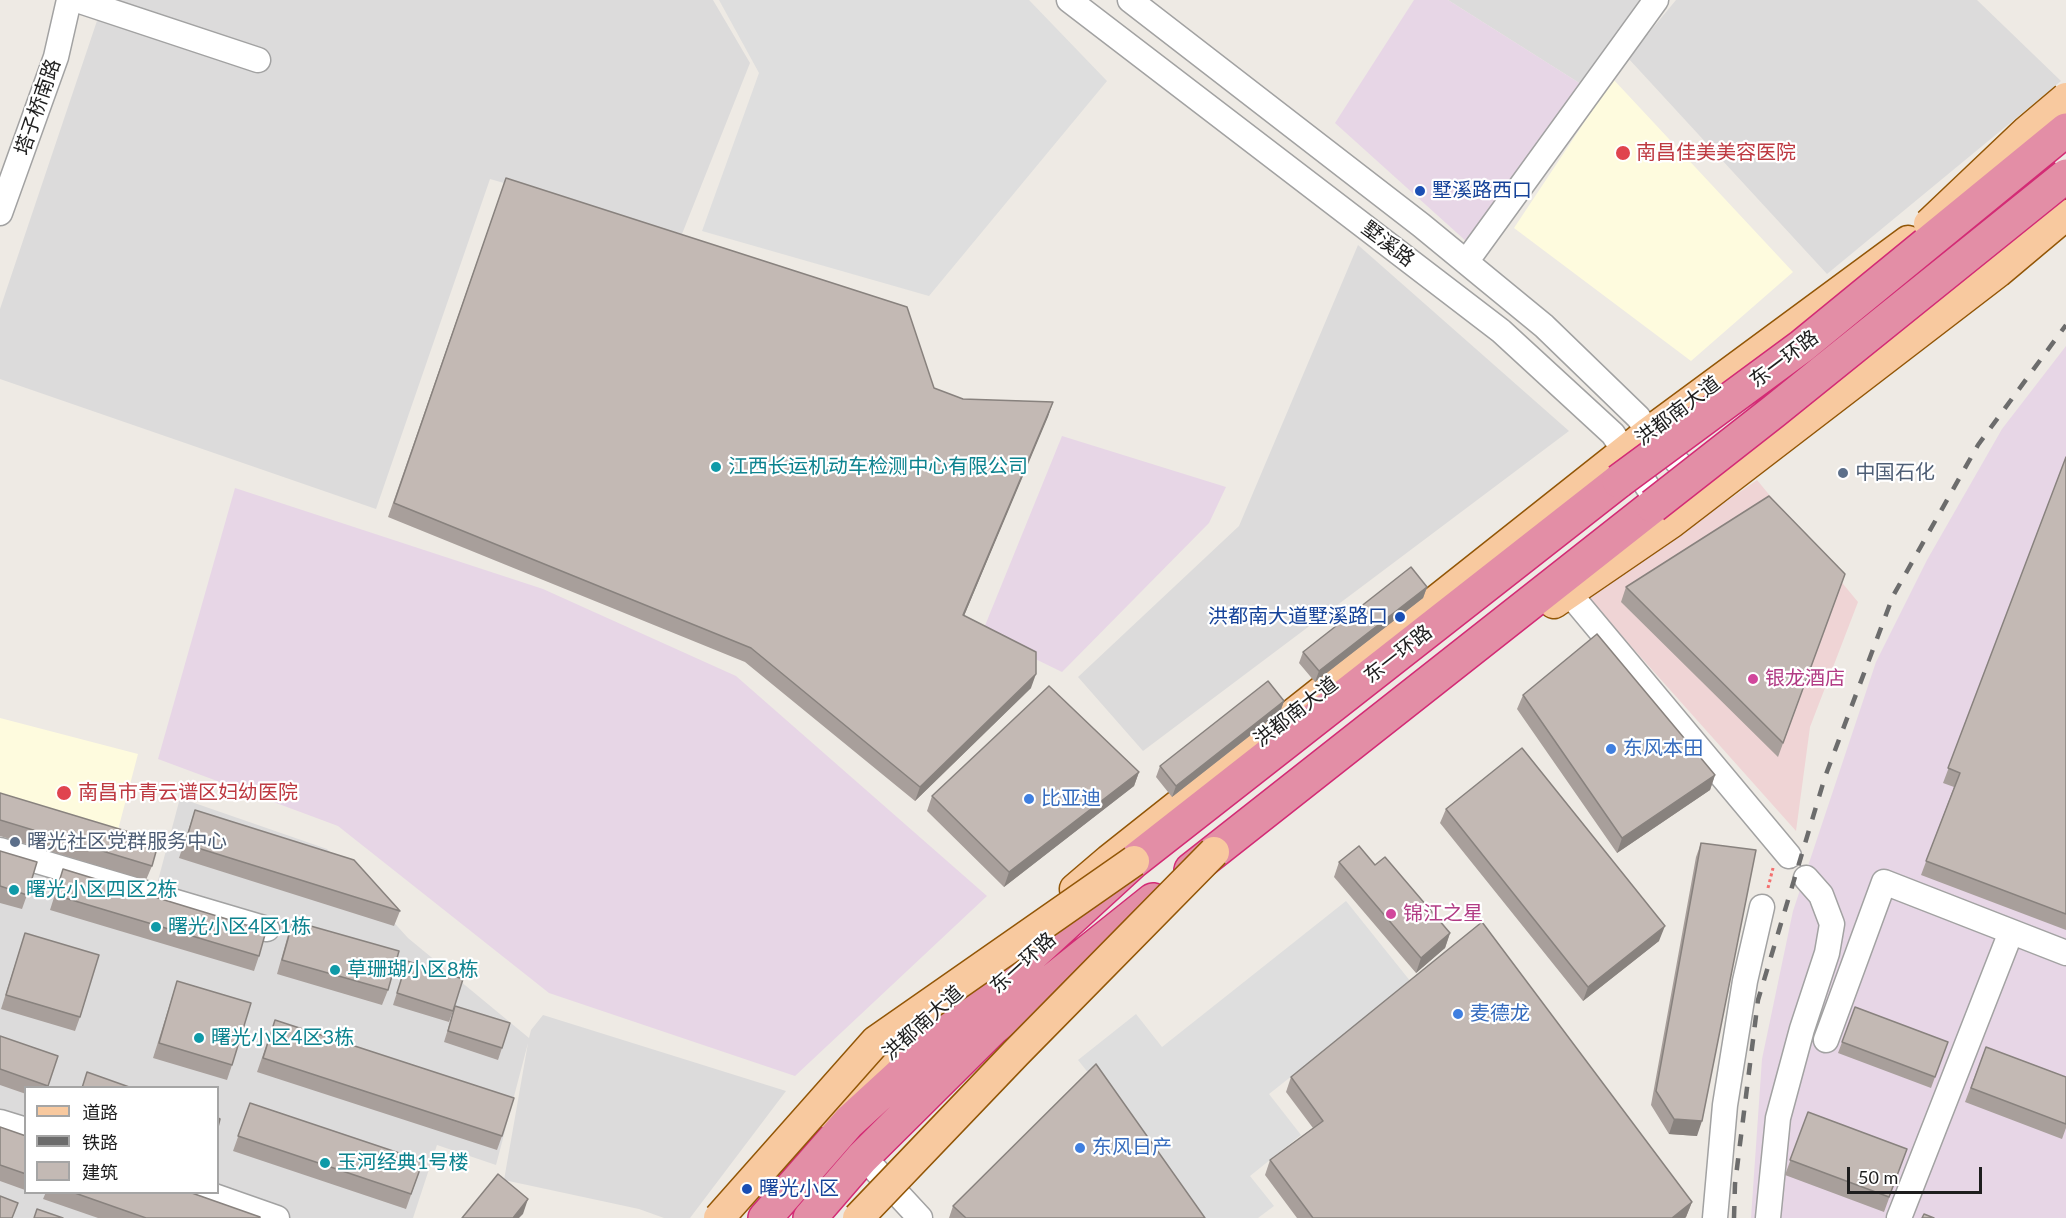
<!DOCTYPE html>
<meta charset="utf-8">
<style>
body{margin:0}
#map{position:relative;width:2066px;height:1218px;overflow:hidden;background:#eeeae4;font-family:Lato,"Noto Sans SC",sans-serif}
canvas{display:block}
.legend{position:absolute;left:24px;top:1086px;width:195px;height:108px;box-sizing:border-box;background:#fff;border:2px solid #a5a5a5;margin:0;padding:8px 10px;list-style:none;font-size:18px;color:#1e1e1e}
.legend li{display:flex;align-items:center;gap:12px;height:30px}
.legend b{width:30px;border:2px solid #a5a5a5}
.scale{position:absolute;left:1847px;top:1167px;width:135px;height:27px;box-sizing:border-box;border:3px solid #1e1e1e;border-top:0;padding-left:8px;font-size:18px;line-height:21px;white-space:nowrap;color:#1e1e1e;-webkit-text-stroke:4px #fff;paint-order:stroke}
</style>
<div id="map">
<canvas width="2066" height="1218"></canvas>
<ul class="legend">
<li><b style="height:8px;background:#f8c99f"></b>道路</li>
<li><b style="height:8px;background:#6c6c6c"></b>铁路</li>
<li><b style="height:16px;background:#c3b9b4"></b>建筑</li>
</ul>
<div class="scale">50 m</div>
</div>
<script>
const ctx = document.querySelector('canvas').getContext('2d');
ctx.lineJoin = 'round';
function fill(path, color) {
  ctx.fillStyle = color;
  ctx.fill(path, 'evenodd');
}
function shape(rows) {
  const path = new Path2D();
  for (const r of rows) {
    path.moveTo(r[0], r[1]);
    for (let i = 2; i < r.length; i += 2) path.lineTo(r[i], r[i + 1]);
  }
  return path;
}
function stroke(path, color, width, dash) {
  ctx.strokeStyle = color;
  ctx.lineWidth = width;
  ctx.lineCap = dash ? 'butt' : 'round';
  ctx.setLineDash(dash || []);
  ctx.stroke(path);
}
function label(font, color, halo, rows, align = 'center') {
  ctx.font = font + ' Lato,"Noto Sans SC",sans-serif';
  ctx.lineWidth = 4.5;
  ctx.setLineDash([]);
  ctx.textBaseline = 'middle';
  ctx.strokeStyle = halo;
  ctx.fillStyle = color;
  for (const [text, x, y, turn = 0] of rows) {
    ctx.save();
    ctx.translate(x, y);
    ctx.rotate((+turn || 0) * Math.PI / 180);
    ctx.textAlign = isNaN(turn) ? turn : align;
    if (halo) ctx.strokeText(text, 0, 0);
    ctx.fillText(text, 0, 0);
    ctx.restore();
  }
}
const residential = shape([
 [104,0,713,0,750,63,682,234,490,179,376,509,0,379,0,309],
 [1448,0,1643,0,1584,86],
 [1676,0,1977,0,2061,81,1827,274,1628,58],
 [1358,245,1569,431,1143,751,1078,677,1239,526],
 [180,798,327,849,408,938,529,1038,531,1030,543,1015,786,1091,690,1218,664,1218,639,1209,504,1180,528,1043,496,1165,437,1145,413,1218,0,1218,0,843,156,888],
 [26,1088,218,1088,218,1192,26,1192]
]);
const commercial = shape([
 [1757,480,1858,602,1810,727,1796,831,1588,598]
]);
const industrial = shape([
 [1414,0,1448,0,1584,86,1467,242,1335,123],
 [2066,346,2066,1218,1751,1218,1762,1059,1793,911,1876,662,1927,560,2002,429],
 [1062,436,1226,487,1209,523,1062,672,982,633],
 [235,488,543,589,736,676,987,896,795,1076,549,993,338,826,158,759]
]);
const education = shape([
 [1613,79,1793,272,1691,361,1514,228],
 [0,718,138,754,109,864,0,832]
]);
const parking = shape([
 [719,0,1029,0,1107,81,929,296,702,231,759,73],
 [1346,901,1411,982,1269,1094,1301,1135,1250,1176,1274,1206,1258,1218,1204,1218,1078,1060,1136,1014,1162,1047]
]);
const path = shape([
 [1768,888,1773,868]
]);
const minor = shape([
 [77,0,258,60],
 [1069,0,1501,331,1613,434,1666,515],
 [1130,0,1421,225,1544,326,1638,417,1649,432,1702,488],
 [0,213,56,57,69,0],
 [1466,262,1656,0],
 [1568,592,1789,856],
 [0,850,267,929],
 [1826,1040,1884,882,2066,953],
 [0,1122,26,1130],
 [870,1164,920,1218],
 [203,1192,277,1218],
 [1715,1218,1725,1105,1745,981,1762,907],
 [1768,1218,1778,1118,1802,1029,1827,953,1832,924,1821,895,1806,878],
 [1899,1218,2011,932]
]);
const major = shape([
 [1554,603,1671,523,1998,272,2066,215],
 [1075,889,1109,860,1649,432,1908,241],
 [828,1113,933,1014]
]);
const highway = shape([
 [1191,870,1653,506],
 [765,1218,849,1122,1134,861,1619,481],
 [810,1218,862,1158,993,1028,1153,900]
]);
const rail = shape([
 [1734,1218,1735,1184,1758,1000,1825,777,1893,596,1978,445,2066,325]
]);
const majorBridge = shape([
 [1929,224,2027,131,2066,98],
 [719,1218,876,1041,1134,861],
 [858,1218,1016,1053,1214,852]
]);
const highwayBridge = shape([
 [1619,481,1802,346,2066,130],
 [1653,506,1773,412,2066,176]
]);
const wall = shape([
 [506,178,934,388,963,399,1053,402,964,616,1031,688,915,801,745,662,388,517],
 [2066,457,2066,930,1921,875,1954,787,1943,783],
 [1845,574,1778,757,1621,602,1626,587],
 [1427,587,1423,598,1315,682,1299,663,1303,652],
 [1523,695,1715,775,1710,790,1617,853,1517,709],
 [1284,701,1280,712,1172,797,1156,777,1160,766],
 [1139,772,1134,786,1004,887,927,811,932,796],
 [0,793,152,866,146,880,0,836],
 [1446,809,1659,941,1583,1001,1440,823],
 [195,810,400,911,394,926,179,858],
 [1701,843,1697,1136,1669,1134,1651,1105,1696,857],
 [0,851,27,895,22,909,0,903],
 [1339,862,1375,865,1450,933,1445,948,1416,973,1334,877],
 [63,869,259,956,254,971,50,910],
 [293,921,388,990,382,1005,277,974,288,935],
 [25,933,80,1017,75,1031,1,1009],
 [407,961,453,1011,449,1022,393,1005],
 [177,981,232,1065,227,1080,153,1058],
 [455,1006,502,1048,498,1060,444,1042],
 [1855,1007,1948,1042,1931,1088,1838,1053],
 [275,1020,502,1136,497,1150,257,1072],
 [0,1036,58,1056,47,1088,26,1088,26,1094,0,1085],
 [1986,1047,2066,1077,2066,1128,2062,1139,1965,1102],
 [1291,1077,1692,1202,1686,1217,1685,1218,1297,1218,1265,1175,1270,1160,1313,1128,1286,1092],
 [250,1103,423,1161,406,1209,233,1151],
 [1808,1112,1907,1149,1884,1212,1785,1175],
 [0,1127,26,1136,25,1190,0,1181],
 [46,1192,189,1192,260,1218,98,1218,43,1199],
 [953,1206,1205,1218,949,1218]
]);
const shadedWall = shape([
 [1053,402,1048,417,958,630,963,615],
 [1427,587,1423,598,1315,682,1319,671],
 [1036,674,1031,688,915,801,920,787],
 [1284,701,1280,712,1172,797,1176,786],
 [1139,772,1134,786,1004,887,1009,872],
 [1715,775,1710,790,1617,853,1622,838],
 [1665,926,1659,941,1583,1001,1588,987],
 [1450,933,1445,948,1416,973,1421,958],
 [1674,1119,1702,1121,1697,1136,1669,1134],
 [528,1199,523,1214,519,1218,513,1218],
 [1692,1202,1686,1217,1685,1218,1672,1218]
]);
const building = shape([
 [506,178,907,307,934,388,963,399,1053,402,963,615,1036,652,1036,674,920,787,751,648,394,503,506,178],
 [2066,457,2066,914,1926,861,1960,773,1948,768,2066,457],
 [1769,496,1845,574,1783,743,1626,587,1769,496],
 [1411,567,1427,587,1319,671,1303,652,1411,567],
 [1597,634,1715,775,1622,838,1523,695,1597,634],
 [1268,681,1284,701,1176,786,1160,766,1268,681],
 [1049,686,1139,772,1009,872,932,796,1049,686],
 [1522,748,1665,926,1588,987,1446,809,1522,748],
 [0,793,159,841,152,866,0,820,0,793],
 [195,810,354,860,400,911,185,844,195,810],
 [1701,843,1756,850,1702,1121,1674,1119,1656,1091,1701,843],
 [1359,846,1375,865,1385,857,1450,933,1421,958,1339,862,1359,846],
 [0,851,37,862,27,895,0,886,0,851],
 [63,869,266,931,259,956,55,895,63,869],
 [293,921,399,951,388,990,282,960,293,921],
 [1482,922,1692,1202,1672,1218,1313,1218,1270,1160,1323,1121,1291,1077,1482,922],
 [25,933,99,955,80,1017,6,995,25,933],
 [407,961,463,979,453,1011,397,993,407,961],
 [177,981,251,1003,232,1065,159,1043,177,981],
 [455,1006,510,1023,502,1048,448,1031,455,1006],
 [1855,1007,1948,1042,1935,1077,1842,1042,1855,1007],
 [275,1020,514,1098,502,1136,263,1058,275,1020],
 [0,1036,58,1056,48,1086,0,1069,0,1036],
 [1986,1047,2066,1077,2066,1124,1971,1088,1986,1047],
 [1096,1064,1205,1218,966,1218,953,1206,1096,1064],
 [87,1072,132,1088,82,1088,87,1072],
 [250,1103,423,1161,411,1194,238,1136,250,1103],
 [1808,1112,1907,1149,1889,1197,1790,1160,1808,1112],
 [218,1118,220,1119,218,1127,218,1118],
 [0,1127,26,1136,26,1174,0,1165,0,1127],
 [498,1174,528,1199,513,1218,462,1218,498,1174],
 [72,1192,189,1192,260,1217,260,1218,146,1218,72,1192],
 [0,1196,18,1203,12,1218,0,1218,0,1196],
 [37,1209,63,1218,34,1218,37,1209],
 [1924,1214,1934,1218,1922,1218,1924,1214]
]);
const markers = [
 [1623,153,8,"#e0444e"],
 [1420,191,6,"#1a4fb4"],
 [716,467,6,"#0f9aa8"],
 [1843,473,6,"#5c6f8a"],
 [1400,617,6,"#1a4fb4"],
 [1753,679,6,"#d1479c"],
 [1611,749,6,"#3f7fe0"],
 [64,793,8,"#e0444e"],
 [1029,799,6,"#3f7fe0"],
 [15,842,6,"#5c6f8a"],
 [14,890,6,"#0f9aa8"],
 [1391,914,6,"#d1479c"],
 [156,927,6,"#0f9aa8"],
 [335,970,6,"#0f9aa8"],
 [1458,1014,6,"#3f7fe0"],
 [199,1038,6,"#0f9aa8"],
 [1080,1148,6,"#3f7fe0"],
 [325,1163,6,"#0f9aa8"],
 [747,1189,6,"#1a4fb4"]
];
const streetNames = [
 ["塔子桥南路",38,107,-71],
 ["墅溪路",1388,244,37],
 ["东一环路",1784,359,-37],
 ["洪都南大道",1678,411,-37],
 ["东一环路",1398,654,-38],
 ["洪都南大道",1296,712,-38],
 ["东一环路",1023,963,-42],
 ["洪都南大道",923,1023,-42]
];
const healthNames = [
 ["南昌佳美美容医院",1636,153],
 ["南昌市青云谱区妇幼医院",78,793]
];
const transitNames = [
 ["墅溪路西口",1432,191],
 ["洪都南大道墅溪路口",1388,617,"right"],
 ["曙光小区",759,1189]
];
const cultureNames = [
 ["江西长运机动车检测中心有限公司",728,467],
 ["曙光小区四区2栋",26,890],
 ["曙光小区4区1栋",168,927],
 ["草珊瑚小区8栋",347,970],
 ["曙光小区4区3栋",211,1038],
 ["玉河经典1号楼",337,1163]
];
const serviceNames = [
 ["中国石化",1855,473],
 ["曙光社区党群服务中心",27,842]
];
const hotelNames = [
 ["银龙酒店",1765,679],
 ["锦江之星",1403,914]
];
const shopNames = [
 ["东风本田",1623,749],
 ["比亚迪",1041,799],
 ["麦德龙",1470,1014],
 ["东风日产",1092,1148]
];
fill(residential, '#dcdbdb');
fill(commercial, '#efd4d5');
fill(industrial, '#e7d6e6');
fill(education, '#fefbde');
fill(parking, '#dedede');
stroke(minor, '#a2a2a2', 27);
stroke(major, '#925606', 33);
stroke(highway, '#d32b75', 36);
stroke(path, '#f4706f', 3, [3, 3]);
stroke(minor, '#fff', 24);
stroke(major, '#f8c99f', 30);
stroke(highway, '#e38ea6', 33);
stroke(rail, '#6c6c6c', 4.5, [12, 12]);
stroke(majorBridge, '#925606', 33, []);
stroke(highwayBridge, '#d32b75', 36, []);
stroke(majorBridge, '#f8c99f', 30);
stroke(highwayBridge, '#e38ea6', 33);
fill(wall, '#a89f9b');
fill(shadedWall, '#88827e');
fill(building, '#c3b9b4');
stroke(building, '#88827e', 1.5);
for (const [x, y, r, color] of markers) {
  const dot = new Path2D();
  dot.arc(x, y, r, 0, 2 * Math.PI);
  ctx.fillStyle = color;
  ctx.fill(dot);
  stroke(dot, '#fff', 2);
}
label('20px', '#1e1e1e', '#fff', streetNames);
label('20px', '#be3a42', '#fff', healthNames, 'left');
label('20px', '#164399', '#fff', transitNames, 'left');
label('20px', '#0d838f', '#fff', cultureNames, 'left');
label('20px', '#4e5e75', '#fff', serviceNames, 'left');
label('20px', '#b23c85', '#fff', hotelNames, 'left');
label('20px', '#366cbe', '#fff', shopNames, 'left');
</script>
